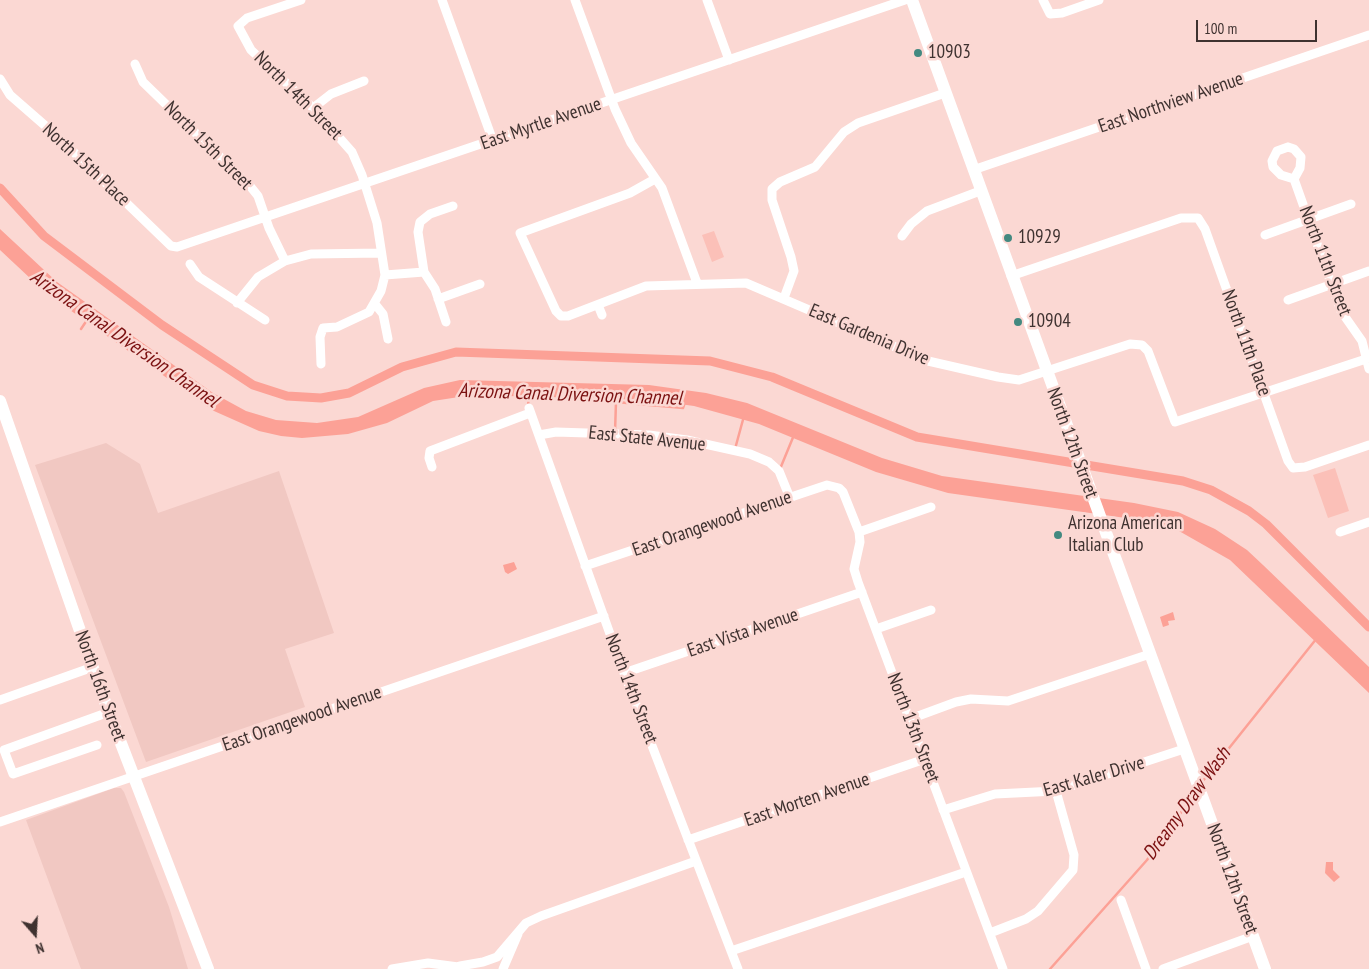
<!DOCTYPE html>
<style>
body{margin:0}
#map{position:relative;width:1369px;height:969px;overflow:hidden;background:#fbd8d3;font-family:"PT Sans Narrow",sans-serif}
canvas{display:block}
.north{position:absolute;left:10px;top:909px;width:50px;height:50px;-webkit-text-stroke:4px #fbd8d3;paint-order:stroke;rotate:161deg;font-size:14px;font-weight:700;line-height:20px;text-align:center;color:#3f3230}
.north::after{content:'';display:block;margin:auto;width:18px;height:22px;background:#3f3230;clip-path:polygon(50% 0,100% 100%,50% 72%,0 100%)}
.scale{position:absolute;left:1196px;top:20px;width:121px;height:22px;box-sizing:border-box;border:2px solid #3f3230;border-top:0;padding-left:6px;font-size:15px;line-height:18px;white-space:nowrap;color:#3f3230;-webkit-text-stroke:4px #fbd8d3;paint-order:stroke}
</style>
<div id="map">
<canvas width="1369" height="969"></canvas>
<div class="north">N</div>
<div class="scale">100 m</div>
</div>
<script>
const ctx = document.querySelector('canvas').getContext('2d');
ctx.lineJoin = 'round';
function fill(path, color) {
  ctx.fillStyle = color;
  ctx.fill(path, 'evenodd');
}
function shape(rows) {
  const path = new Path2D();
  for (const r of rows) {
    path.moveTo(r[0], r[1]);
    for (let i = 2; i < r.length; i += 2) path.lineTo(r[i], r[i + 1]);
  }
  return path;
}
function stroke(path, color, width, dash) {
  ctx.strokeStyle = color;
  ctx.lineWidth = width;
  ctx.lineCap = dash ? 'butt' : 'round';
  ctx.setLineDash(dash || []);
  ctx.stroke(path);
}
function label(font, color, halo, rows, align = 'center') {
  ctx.font = font + ' "PT Sans Narrow",sans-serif';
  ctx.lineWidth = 5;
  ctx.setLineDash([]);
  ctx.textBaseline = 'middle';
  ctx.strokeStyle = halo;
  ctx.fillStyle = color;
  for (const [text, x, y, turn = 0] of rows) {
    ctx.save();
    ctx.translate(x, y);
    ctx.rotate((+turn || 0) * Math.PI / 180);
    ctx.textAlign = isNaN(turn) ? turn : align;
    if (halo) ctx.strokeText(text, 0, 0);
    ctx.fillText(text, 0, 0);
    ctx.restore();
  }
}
const built = shape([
 [106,443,140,464,158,513,279,471,334,633,285,649,305,707,146,762,35,465],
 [114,788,121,788,124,792,169,907,188,969,81,969,26,820]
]);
const green = shape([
 [714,231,724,257,712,262,702,235],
 [1335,468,1349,511,1328,518,1313,475]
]);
const water = shape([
 [0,229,57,282,213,393,246,411,276,420,317,423,358,417,424,388,460,380,649,385,706,393,747,403,882,458,942,476,1134,503,1178,512,1215,529,1247,550,1263,565,1369,667,1369,693,1230,560,1179,531,1147,521,948,493,876,472,759,424,694,406,651,400,472,395,433,401,387,423,348,434,302,438,281,436,259,431,214,411,47,294,0,250],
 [514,562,517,569,508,574,505,572,503,565],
 [1173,612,1175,620,1168,621,1169,625,1163,627,1160,617],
 [1326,862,1333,862,1333,870,1340,877,1334,882,1325,873]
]);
const stream = shape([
 [81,329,87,320],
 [528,406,529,394],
 [615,432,616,402,683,408,685,402],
 [735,449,744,416],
 [780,469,794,435],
 [1202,782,1317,638],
 [1050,969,1147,860,1195,793]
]);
const canal = shape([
 [0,188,44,236,162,325,253,385,287,396,321,398,349,393,402,367,456,352,710,361,772,377,917,437,1183,481,1211,490,1249,511,1266,524,1369,627]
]);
const street = shape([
 [301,0,247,18,238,26,251,50,313,108,352,152,362,175,377,223,385,275,381,291,369,312,337,327,323,328,320,337,321,364],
 [442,0,493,141],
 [575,0,615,109,631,143,662,188,697,283],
 [707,0,729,60],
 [1043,0,1050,14,1062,13,1099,0],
 [135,64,143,82,250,186,258,196,269,228,285,261],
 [0,79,10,95,57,136,171,246,177,247,905,0],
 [313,108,331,94,364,81],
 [1288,147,1294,149,1301,157,1300,168,1294,179,1281,175,1273,167,1272,161,1277,151,1288,147],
 [973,170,1369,35],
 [655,179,630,193,520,233,556,311,561,316,568,316,646,286,746,283,928,361,998,377,1019,380,1130,344,1142,345,1148,351,1175,422,1369,358],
 [1294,179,1341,311,1362,341,1369,369],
 [1265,235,1351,204],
 [902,236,911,224,927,211,980,191],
 [190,264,199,277,265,320],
 [385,275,424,272],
 [1011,276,1181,218,1198,218,1205,229,1288,461,1293,468,1305,467,1369,445],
 [784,298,794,271,791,257,772,200,772,189,780,182,815,167,844,132,858,123,945,93],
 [438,299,480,284],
 [1288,300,1369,271],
 [237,303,258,277,285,261,311,254,381,253],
 [375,304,383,314,388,339],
 [598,305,602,315],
 [446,322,435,289,424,272,418,232,420,222,430,214,453,206],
 [529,408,624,673,738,969],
 [539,435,556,432,649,435,687,440,750,454,769,462,779,471,790,498],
 [432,467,429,458,430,451,530,413],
 [859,532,931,507],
 [1340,532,1369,522],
 [585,566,827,485,839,488,843,492,859,532,860,542,854,569,858,582,1003,969],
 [876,629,931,610],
 [624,673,862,592],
 [0,700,93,667],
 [910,719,956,702,971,699,1008,701,1150,654],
 [97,745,13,774,4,750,109,712],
 [943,810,995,794,1056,791,1184,749],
 [0,822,604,616],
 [688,840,925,759],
 [1121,900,1146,969],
 [990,933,1026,919,1038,911,1073,870,1074,855,1056,791],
 [731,951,966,872],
 [460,966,483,962,497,957,526,923,541,916,696,861],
 [392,969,428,963,466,968],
 [503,969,518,934],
 [1163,969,1253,936]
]);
const secondary = shape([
 [912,0,1265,969],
 [0,401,102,694,208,969]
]);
const markers = [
 [918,53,5,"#438980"],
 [1008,238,5,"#438980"],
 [1018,322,5,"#438980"],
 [1058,535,5,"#438980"]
];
const poiNames = [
 ["10903",928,53],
 ["10929",1018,238],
 ["10904",1028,322],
 ["Arizona American",1068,524],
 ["Italian Club",1068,546]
];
const streetNames = [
 ["North 14th Street",298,96,45],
 ["East Northview Avenue",1171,103,-19],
 ["East Myrtle Avenue",541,124,-19],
 ["North 15th Street",208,146,45],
 ["North 15th Place",86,165,43],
 ["North 11th Street",1325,261,69],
 ["East Gardenia Drive",869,335,23],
 ["North 11th Place",1246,343,70],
 ["East State Avenue",647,439,6],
 ["North 12th Street",1072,443,70],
 ["East Orangewood Avenue",712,524,-19],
 ["East Vista Avenue",743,633,-19],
 ["North 16th Street",100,686,70],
 ["North 14th Street",631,689,69],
 ["East Orangewood Avenue",302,719,-19],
 ["North 13th Street",913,728,69],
 ["East Kaler Drive",1094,777,-16],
 ["East Morten Avenue",807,800,-19],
 ["North 12th Street",1232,879,70]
];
const waterNames = [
 ["Arizona Canal Diversion Channel",124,339,35],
 ["Arizona Canal Diversion Channel",570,395,2],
 ["Dreamy Draw Wash",1187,804,-54]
];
fill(built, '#f1c8c2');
fill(green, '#fbc0b8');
fill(water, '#fca196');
stroke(stream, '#fca196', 2.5);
stroke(canal, '#fca196', 9);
stroke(street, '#fff', 9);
stroke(secondary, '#fff', 12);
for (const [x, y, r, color] of markers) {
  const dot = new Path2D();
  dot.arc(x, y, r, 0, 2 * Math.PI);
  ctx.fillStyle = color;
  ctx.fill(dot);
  stroke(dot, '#fbd8d3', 2);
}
label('19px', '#3f3230', '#fbd8d3', poiNames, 'left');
label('19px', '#3f3230', '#fbd8d3', streetNames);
label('italic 20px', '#7b1111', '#fbd8d3', waterNames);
</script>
